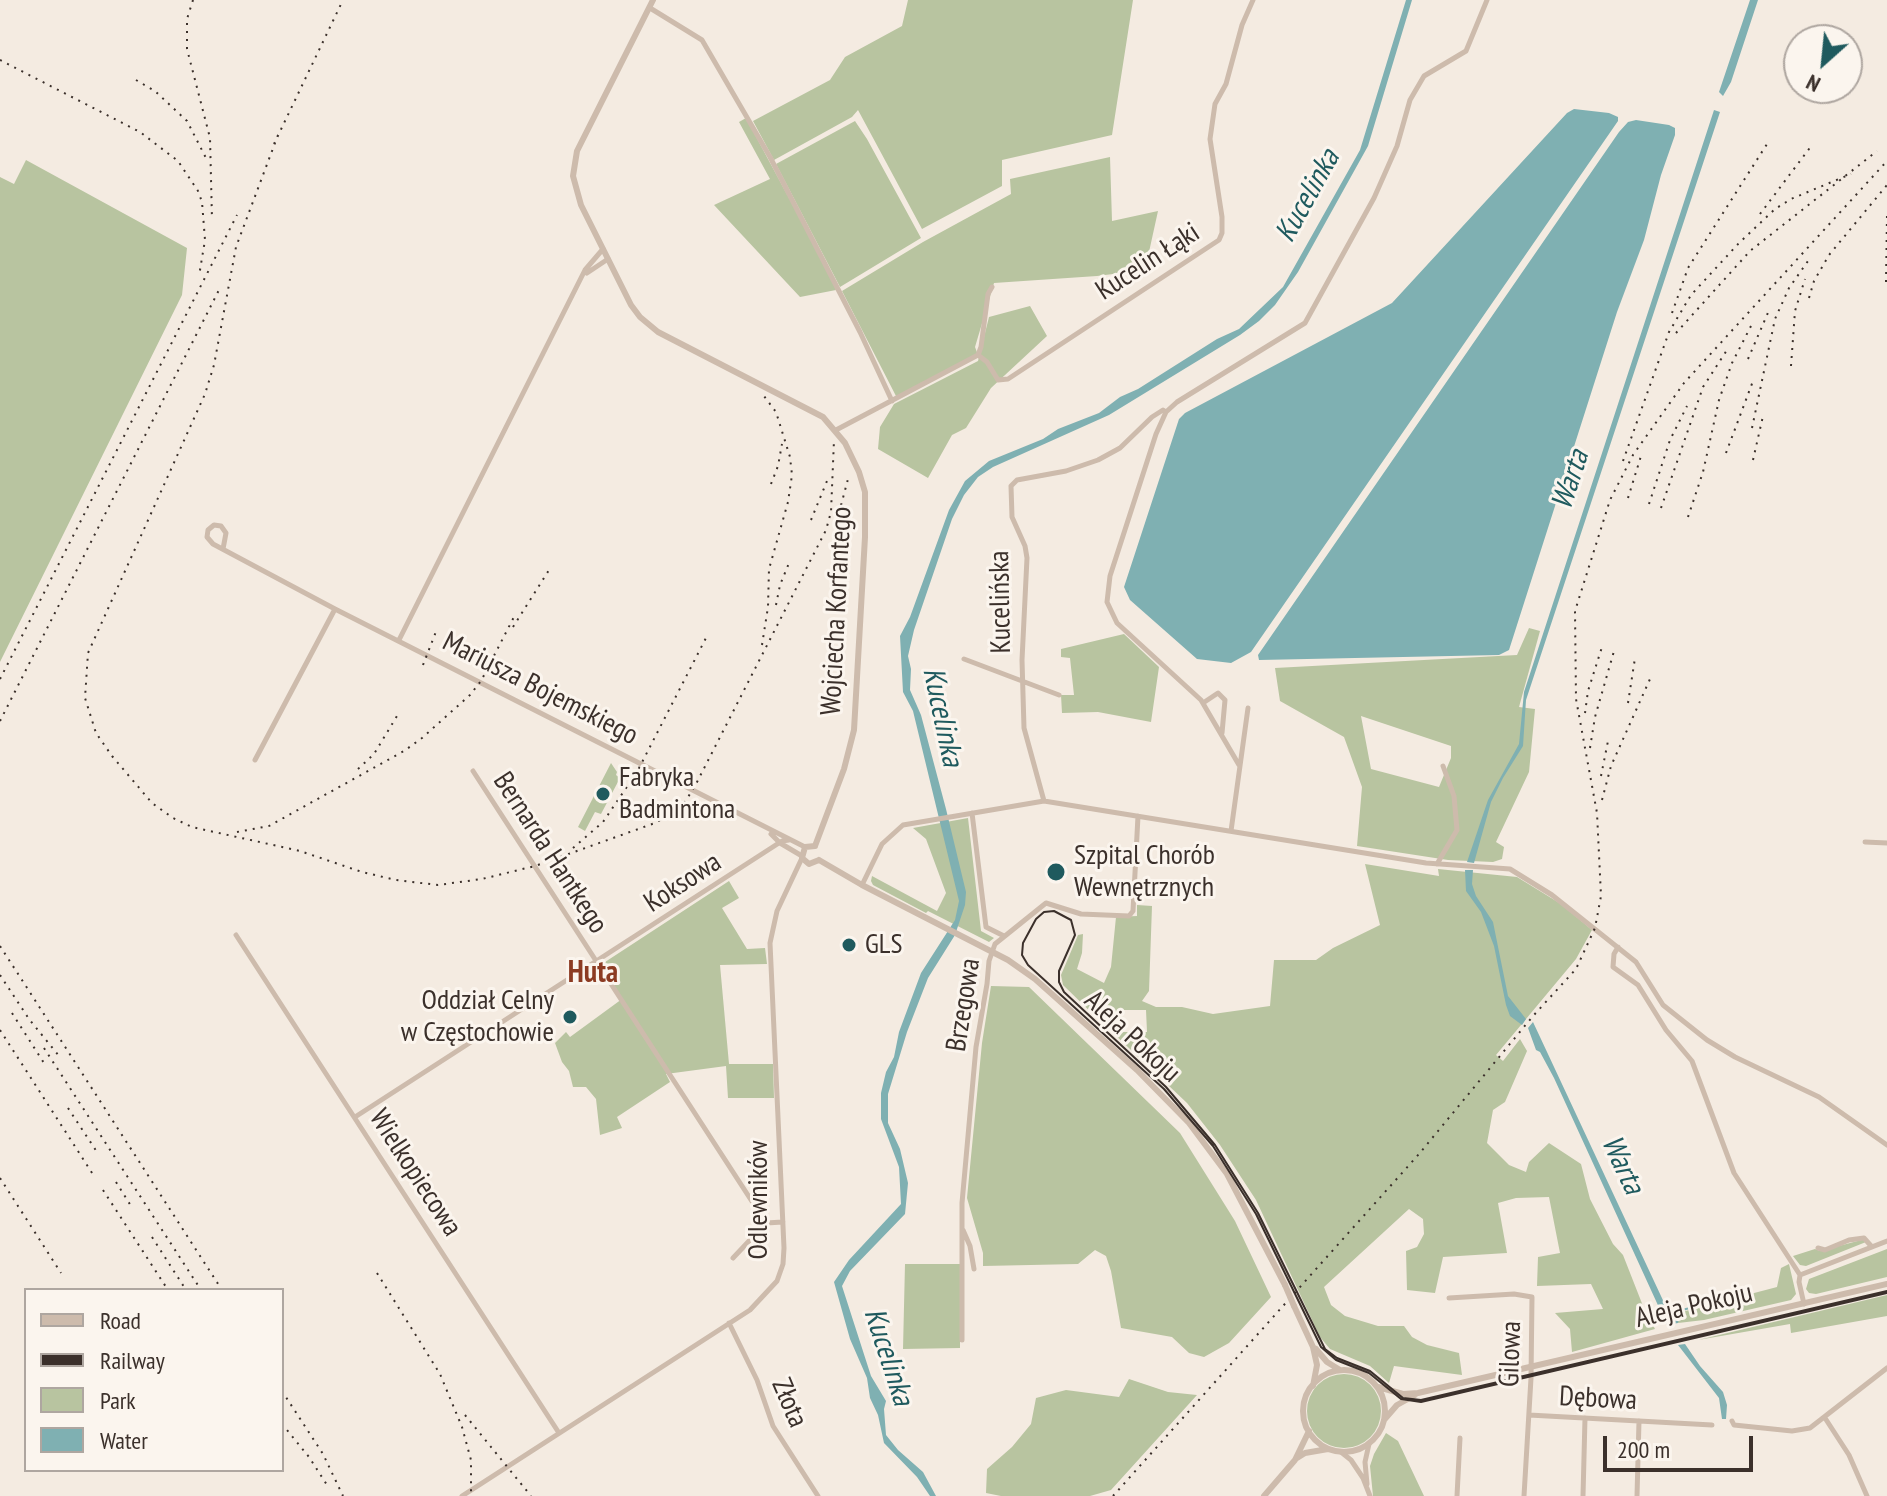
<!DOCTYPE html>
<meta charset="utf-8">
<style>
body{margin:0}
#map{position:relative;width:1887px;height:1496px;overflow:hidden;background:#f4ebe1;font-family:"PT Sans Narrow",sans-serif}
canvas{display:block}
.legend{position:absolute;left:24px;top:1288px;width:260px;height:184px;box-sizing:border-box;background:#fbf5ee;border:2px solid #aea6a0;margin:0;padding:10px 14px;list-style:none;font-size:24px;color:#3b302b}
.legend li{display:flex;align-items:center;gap:16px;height:40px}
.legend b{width:40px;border:2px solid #aea6a0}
.north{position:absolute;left:1783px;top:24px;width:80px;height:80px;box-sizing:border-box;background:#fbf5ee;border:2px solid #aea6a0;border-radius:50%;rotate:207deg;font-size:22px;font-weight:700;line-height:32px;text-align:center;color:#3b302b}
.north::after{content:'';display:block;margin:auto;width:28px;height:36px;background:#1f5a5e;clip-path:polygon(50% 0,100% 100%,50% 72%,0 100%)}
.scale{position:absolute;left:1603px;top:1436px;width:150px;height:36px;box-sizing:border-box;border:4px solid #3b302b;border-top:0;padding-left:10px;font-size:24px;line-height:28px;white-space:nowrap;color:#3b302b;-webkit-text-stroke:6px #fbf5ee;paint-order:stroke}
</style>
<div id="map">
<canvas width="1887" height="1496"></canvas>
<ul class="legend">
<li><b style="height:10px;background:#cdbbac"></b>Road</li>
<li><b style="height:10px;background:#3b302b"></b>Railway</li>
<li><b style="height:22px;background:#b8c4a0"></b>Park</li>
<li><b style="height:22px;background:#7fb0b2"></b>Water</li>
</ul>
<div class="north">N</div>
<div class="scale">200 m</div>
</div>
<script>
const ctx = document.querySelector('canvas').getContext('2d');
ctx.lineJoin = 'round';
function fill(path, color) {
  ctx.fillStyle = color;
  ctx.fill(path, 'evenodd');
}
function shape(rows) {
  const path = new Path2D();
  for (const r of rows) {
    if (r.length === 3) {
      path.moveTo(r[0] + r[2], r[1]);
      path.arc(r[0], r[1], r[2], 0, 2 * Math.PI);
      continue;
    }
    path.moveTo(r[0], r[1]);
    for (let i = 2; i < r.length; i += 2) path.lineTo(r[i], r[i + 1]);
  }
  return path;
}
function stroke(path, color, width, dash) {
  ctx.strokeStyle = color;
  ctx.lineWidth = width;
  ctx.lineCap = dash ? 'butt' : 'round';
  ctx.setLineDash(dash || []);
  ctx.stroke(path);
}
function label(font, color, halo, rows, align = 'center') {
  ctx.font = font + ' "PT Sans Narrow",sans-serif';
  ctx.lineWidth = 6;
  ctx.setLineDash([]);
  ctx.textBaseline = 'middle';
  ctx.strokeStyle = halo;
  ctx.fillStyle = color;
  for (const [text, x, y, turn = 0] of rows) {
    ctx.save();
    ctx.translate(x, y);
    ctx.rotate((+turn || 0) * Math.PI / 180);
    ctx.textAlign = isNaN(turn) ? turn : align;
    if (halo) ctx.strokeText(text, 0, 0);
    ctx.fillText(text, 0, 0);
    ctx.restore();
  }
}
const green = shape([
 [908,0,1133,0,1112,135,1002,160,1002,186,922,229,858,110,852,117,774,160,753,121,830,80,845,57,902,26],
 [746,118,834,282,836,290,800,297,714,205,770,179,739,122],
 [855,121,867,139,921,238,840,287,776,164],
 [1110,157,1112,221,1158,211,1149,252,1137,271,1097,276,994,283,975,347,978,355,897,398,842,291,923,242,1011,194,1010,179],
 [26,160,187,248,182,295,0,662,0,177,14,184],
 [1030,306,1047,336,991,388,966,428,952,435,928,478,878,449,880,427,894,404,978,361,989,317],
 [1529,628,1540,631,1519,707,1535,709,1529,772,1496,842,1504,847,1502,859,1493,862,1448,860,1357,846,1362,787,1344,737,1280,701,1275,668,1517,655],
 [1361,716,1451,746,1451,758,1439,787,1371,769],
 [1124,634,1159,667,1151,722,1098,712,1062,713,1061,695,1074,695,1070,658,1061,657,1061,649],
 [611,763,617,772,616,775,620,778,601,814,595,812,585,831,578,827],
 [968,818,981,931,994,938,989,942,928,911,926,913,873,885,871,881,872,876,937,911,946,893,926,839,913,828],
 [1365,864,1439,876,1438,869,1517,877,1561,904,1592,930,1576,959,1496,1055,1503,1061,1520,1039,1527,1051,1505,1102,1493,1110,1487,1143,1509,1165,1526,1172,1529,1162,1549,1143,1581,1164,1590,1199,1613,1244,1623,1255,1643,1306,1655,1329,1572,1352,1570,1329,1555,1313,1603,1309,1591,1284,1537,1286,1538,1257,1560,1253,1549,1197,1516,1198,1498,1203,1507,1253,1443,1257,1435,1293,1407,1290,1406,1251,1417,1247,1424,1234,1423,1219,1409,1209,1324,1287,1331,1305,1345,1316,1378,1326,1404,1326,1412,1337,1427,1345,1459,1353,1462,1375,1394,1366,1389,1383,1370,1366,1330,1349,1320,1337,1256,1200,1220,1145,1187,1103,1112,1032,1147,1032,1146,1010,1122,1010,1101,1022,1063,985,1061,975,1078,935,1083,934,1082,953,1077,969,1104,983,1111,967,1116,917,1137,916,1137,905,1152,906,1149,991,1142,1001,1156,1007,1182,1007,1213,1014,1270,1006,1274,960,1316,960,1333,948,1380,925],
 [729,881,739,898,722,908,747,949,765,948,767,964,720,965,729,1064,773,1064,774,1098,728,1098,726,1066,666,1074,670,1082,617,1117,622,1128,600,1135,596,1099,586,1087,573,1087,569,1071,562,1062,555,1043,566,1032,570,1037,622,999,602,964],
 [991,986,1029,987,1180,1133,1235,1221,1271,1297,1229,1343,1204,1357,1189,1353,1172,1337,1121,1328,1111,1271,1106,1256,1095,1250,1078,1264,983,1266,983,1253,967,1198,982,1043],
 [1865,1239,1866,1242,1806,1266,1800,1265,1793,1256,1815,1249,1820,1251],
 [1887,1249,1887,1277,1816,1294,1809,1293,1806,1289,1809,1279],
 [905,1264,960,1264,960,1348,903,1349],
 [1789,1264,1796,1294,1791,1300,1704,1320,1678,1323,1674,1318,1678,1313,1777,1287,1781,1268],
 [1887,1295,1887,1316,1791,1333,1790,1324,1698,1340],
 [1344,1411,37],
 [1129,1379,1168,1392,1197,1395,1111,1490,1090,1496,1001,1496,986,1493,987,1469,1012,1447,1031,1424,1036,1398,1066,1390,1119,1397],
 [1386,1433,1398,1441,1424,1496,1373,1496,1370,1466,1374,1454]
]);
const water = shape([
 [1406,0,1412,0,1368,146,1298,272,1275,305,1259,321,1240,335,1109,415,993,467,978,477,964,495,952,519,914,630,908,656,911,669,910,690,921,715,946,809,966,892,965,905,955,935,928,978,907,1032,888,1094,888,1123,900,1149,908,1183,905,1214,850,1271,842,1286,871,1376,886,1401,884,1409,886,1435,898,1450,923,1472,936,1496,930,1496,917,1477,884,1443,878,1415,870,1398,867,1378,850,1339,834,1282,849,1260,901,1204,899,1167,881,1119,881,1093,886,1072,894,1057,899,1032,921,973,955,920,959,901,913,711,903,692,900,636,910,617,949,510,965,481,989,461,1043,439,1058,429,1099,413,1120,397,1138,389,1217,339,1239,329,1283,287,1360,150],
 [1750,0,1758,0,1731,82,1723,96,1719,92],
 [1574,109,1609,113,1618,117,1618,121,1251,652,1231,663,1197,659,1130,600,1124,587,1179,419,1185,413,1392,303,1567,113],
 [1714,110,1720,112,1526,700,1523,746,1503,778,1491,802,1474,863,1467,862,1488,800,1519,744,1524,692],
 [1636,120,1669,125,1675,128,1675,135,1661,175,1644,240,1617,312,1509,650,1499,655,1259,660,1258,655,1267,642,1619,132,1628,122],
 [1465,870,1473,870,1472,884,1476,896,1493,922,1508,996,1526,1019,1522,1025,1510,1016,1506,1005,1494,946,1481,912,1466,891],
 [1533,1022,1668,1311,1677,1309,1678,1314,1674,1317,1679,1318,1678,1323,1667,1325,1554,1078,1540,1052,1536,1050,1528,1028],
 [1685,1344,1700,1366,1723,1392,1727,1405,1726,1419,1722,1419,1719,1398,1678,1345]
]);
const stream = shape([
 [1675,1312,1697,1306]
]);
const minor = shape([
 [650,8,702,40,770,157,860,332,892,401],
 [587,273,608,259],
 [978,355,987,362,998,380,1008,379,1219,240,1222,233,1222,217,1210,139,1215,104,1226,84,1242,25,1253,0],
 [836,430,978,355,981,347,988,294,992,287],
 [223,549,226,533,221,526,214,525,208,530,207,537,213,544,335,609,805,847],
 [399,640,585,270,603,249],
 [964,659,1059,695],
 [1203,703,1218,693,1225,700,1222,733],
 [255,760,335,609],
 [1239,765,1201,700,1117,623,1107,602,1110,576,1156,434,1166,412,1177,402,1305,323,1374,198,1397,146,1410,100,1424,76,1466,51,1487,0],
 [473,771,766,1223,783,1222],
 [1044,801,1024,728,1022,660,1027,558,1025,546,1012,517,1011,486,1017,480,1066,471,1098,460,1120,448,1152,417,1163,410,1166,412],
 [972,813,986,927,1004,936],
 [1231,831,1248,708],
 [771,834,780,843,802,856],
 [1865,842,1887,843],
 [1437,864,1457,830,1454,796,1443,766],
 [862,885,882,844,903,825,1044,801,1426,863,1510,869,1552,895,1636,962,1663,1005,1707,1040,1735,1057,1819,1097,1887,1145],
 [236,935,559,1433],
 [1618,947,1614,954,1613,967,1638,985,1666,1030,1692,1061,1734,1173,1800,1275,1799,1282,1804,1304],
 [355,1117,782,841,789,840],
 [963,1230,970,1246,974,1269],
 [1818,1248,1825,1250,1849,1240,1864,1238,1872,1247],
 [733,1258,766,1223],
 [1800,1275,1887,1241],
 [1449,1298,1514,1294,1532,1297,1531,1378,1524,1496],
 [729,1323,757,1380,773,1426,818,1496],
 [962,1340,962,1203,976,1047,987,984,989,961,995,944,1046,903,1081,914,1129,916,1133,911,1138,816],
 [1529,1415,1712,1425],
 [1825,1418,1849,1455,1867,1496],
 [1732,1421,1734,1425,1792,1431,1810,1428,1887,1368],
 [1341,1452,1351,1460,1363,1478,1370,1496],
 [1367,1484,1365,1462,1369,1444],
 [462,1496,750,1310,777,1281,783,1264,784,1248,770,943,777,911,802,858],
 [1457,1496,1460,1438],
 [1583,1496,1585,1418],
 [1637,1496,1639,1421]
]);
const tertiary = shape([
 [653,0,577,151,573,176,581,205,631,305,640,317,658,332,823,417,845,443,859,472,865,492,865,537,854,730,844,769,815,846],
 [815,846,805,847,802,858,809,864,819,860],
 [819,860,862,885,1008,960,1035,979,1137,1070,1189,1123,1227,1174,1285,1285],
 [1294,1306,1313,1347,1317,1365,1313,1386],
 [1316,1349,1327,1362,1340,1370],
 [1344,1411,41],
 [1378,1387,1403,1394,1418,1393,1887,1284],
 [1384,1420,1397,1405,1415,1395],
 [1297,1458,1305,1453,1328,1449],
 [1264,1496,1295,1460,1309,1431]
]);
const tram = shape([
 [1887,1291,1421,1400,1403,1398,1370,1371,1337,1358,1325,1349,1258,1213,1215,1145,1166,1087,1064,992,1059,982,1059,971,1075,935,1071,920,1054,911,1044,912,1036,919,1023,943,1022,955,1028,965,1164,1089,1213,1146,1256,1214,1321,1347,1336,1360,1369,1373,1401,1399,1421,1402,1887,1293]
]);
const rail = shape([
 [193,0,187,19,187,49,210,138,212,220],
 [0,60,140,132,178,161,198,191,202,202,205,240,199,276],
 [136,80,155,91,187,121,206,158],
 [278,135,236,247,214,365,205,394,88,653,85,698,96,733,112,756,152,803,173,818,192,827,300,851,362,872,396,880,438,885,482,879,535,866,655,823,671,814,685,802,696,784,826,530,831,512,834,440],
 [274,144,343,0],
 [1760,214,1812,145],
 [1886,282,1887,214],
 [1809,298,1814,281,1829,255,1887,185],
 [1672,313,1688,268,1767,144],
 [1676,333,1750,251,1877,151],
 [1748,359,1770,308],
 [1791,366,1795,311,1805,279],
 [1752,428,1775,319,1789,288,1808,261],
 [1726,453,1753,381],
 [1753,460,1763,416],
 [1623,461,1669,332,1691,295,1739,243,1775,209,1791,199,1851,174],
 [771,484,778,466,782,444],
 [1628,498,1641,456],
 [1649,504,1670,440,1687,406],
 [1661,508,1703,387,1727,350],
 [839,513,848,479],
 [1688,517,1703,472,1719,400,1732,363,1751,326],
 [811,520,827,481],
 [776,605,780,585,789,563],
 [513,627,549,570],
 [762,645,768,607,769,569,788,502,792,475,790,457,776,412,764,396],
 [423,665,437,629],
 [0,679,237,215],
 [1628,703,1635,658],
 [1585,713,1588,691,1602,647],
 [0,721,221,286],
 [1590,748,1595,717,1614,651],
 [358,769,374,754,397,716],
 [1601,776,1608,741],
 [1602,800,1611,766,1650,679],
 [237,832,269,826,404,751,422,738,470,695,481,681,516,613],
 [573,848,603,822,637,772,707,636],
 [0,946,222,1290],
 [0,975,29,1019,59,1056],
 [12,1013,44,1063],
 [0,1030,94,1176],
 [44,1048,201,1290],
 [68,1108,97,1152],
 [0,1178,61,1273],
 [116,1182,131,1206],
 [103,1190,168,1290],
 [152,1237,186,1290],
 [377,1273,440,1374,462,1427,471,1460,471,1496],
 [282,1391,323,1454,343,1496],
 [465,1415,531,1496],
 [282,1424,309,1457,329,1488],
 [1113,1496,1419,1154,1533,1016,1576,969,1595,928,1601,896,1597,813,1576,699,1575,611,1610,500,1633,455,1684,383,1887,161]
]);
const tertiaryBridge = shape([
 [1285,1285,1294,1306]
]);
const markers = [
 [603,794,8,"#1f5a5e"],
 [1056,872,10,"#1f5a5e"],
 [849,945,8,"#1f5a5e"],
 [570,1017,8,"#1f5a5e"]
];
const streetNames = [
 ["Kucelin Łąki",1148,262,-33],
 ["Kucelińska",1001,602,-91],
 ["Wojciecha Korfantego",837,611,-87],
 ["Mariusza Bojemskiego",540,689,27],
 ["Bernarda Hantkego",550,853,57],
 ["Koksowa",683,883,-33],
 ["Brzegowa",964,1005,-81],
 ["Aleja Pokoju",1132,1037,43],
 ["Wielkopiecowa",415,1173,57],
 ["Odlewników",759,1200,-90],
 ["Aleja Pokoju",1694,1306,-13],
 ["Gilowa",1511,1354,-88],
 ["Dębowa",1598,1399,3],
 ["Złota",789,1403,67]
];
const poiNames = [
 ["Fabryka",619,778],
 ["Badmintona",619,810],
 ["Szpital Chorób",1074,856],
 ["Wewnętrznych",1074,888],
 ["GLS",865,945],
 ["Oddział Celny",554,1001,"right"],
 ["w Częstochowie",554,1033,"right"]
];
const waterNames = [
 ["Kucelinka",1308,196,-61],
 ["Warta",1571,480,-72],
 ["Kucelinka",942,717,78],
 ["Warta",1622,1165,65],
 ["Kucelinka",888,1357,72]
];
const neighbourhoodNames = [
 ["Huta",593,973]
];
fill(green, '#b8c4a0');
fill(water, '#7fb0b2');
stroke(stream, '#7fb0b2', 2);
stroke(minor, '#cdbbac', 5);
stroke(tertiary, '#cdbbac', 6);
stroke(tram, '#3b302b', 2);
stroke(rail, '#3b302b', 2, [2, 6]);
stroke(tertiaryBridge, '#cdbbac', 6);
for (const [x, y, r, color] of markers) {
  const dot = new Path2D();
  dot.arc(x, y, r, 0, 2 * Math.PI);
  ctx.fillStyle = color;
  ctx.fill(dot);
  stroke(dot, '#fbf5ee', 3);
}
label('28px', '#3b302b', '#fbf5ee', streetNames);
label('28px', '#3b302b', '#fbf5ee', poiNames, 'left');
label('italic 30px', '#1f5a5e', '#fbf5ee', waterNames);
label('bold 30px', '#8c3b22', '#fbf5ee', neighbourhoodNames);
</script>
